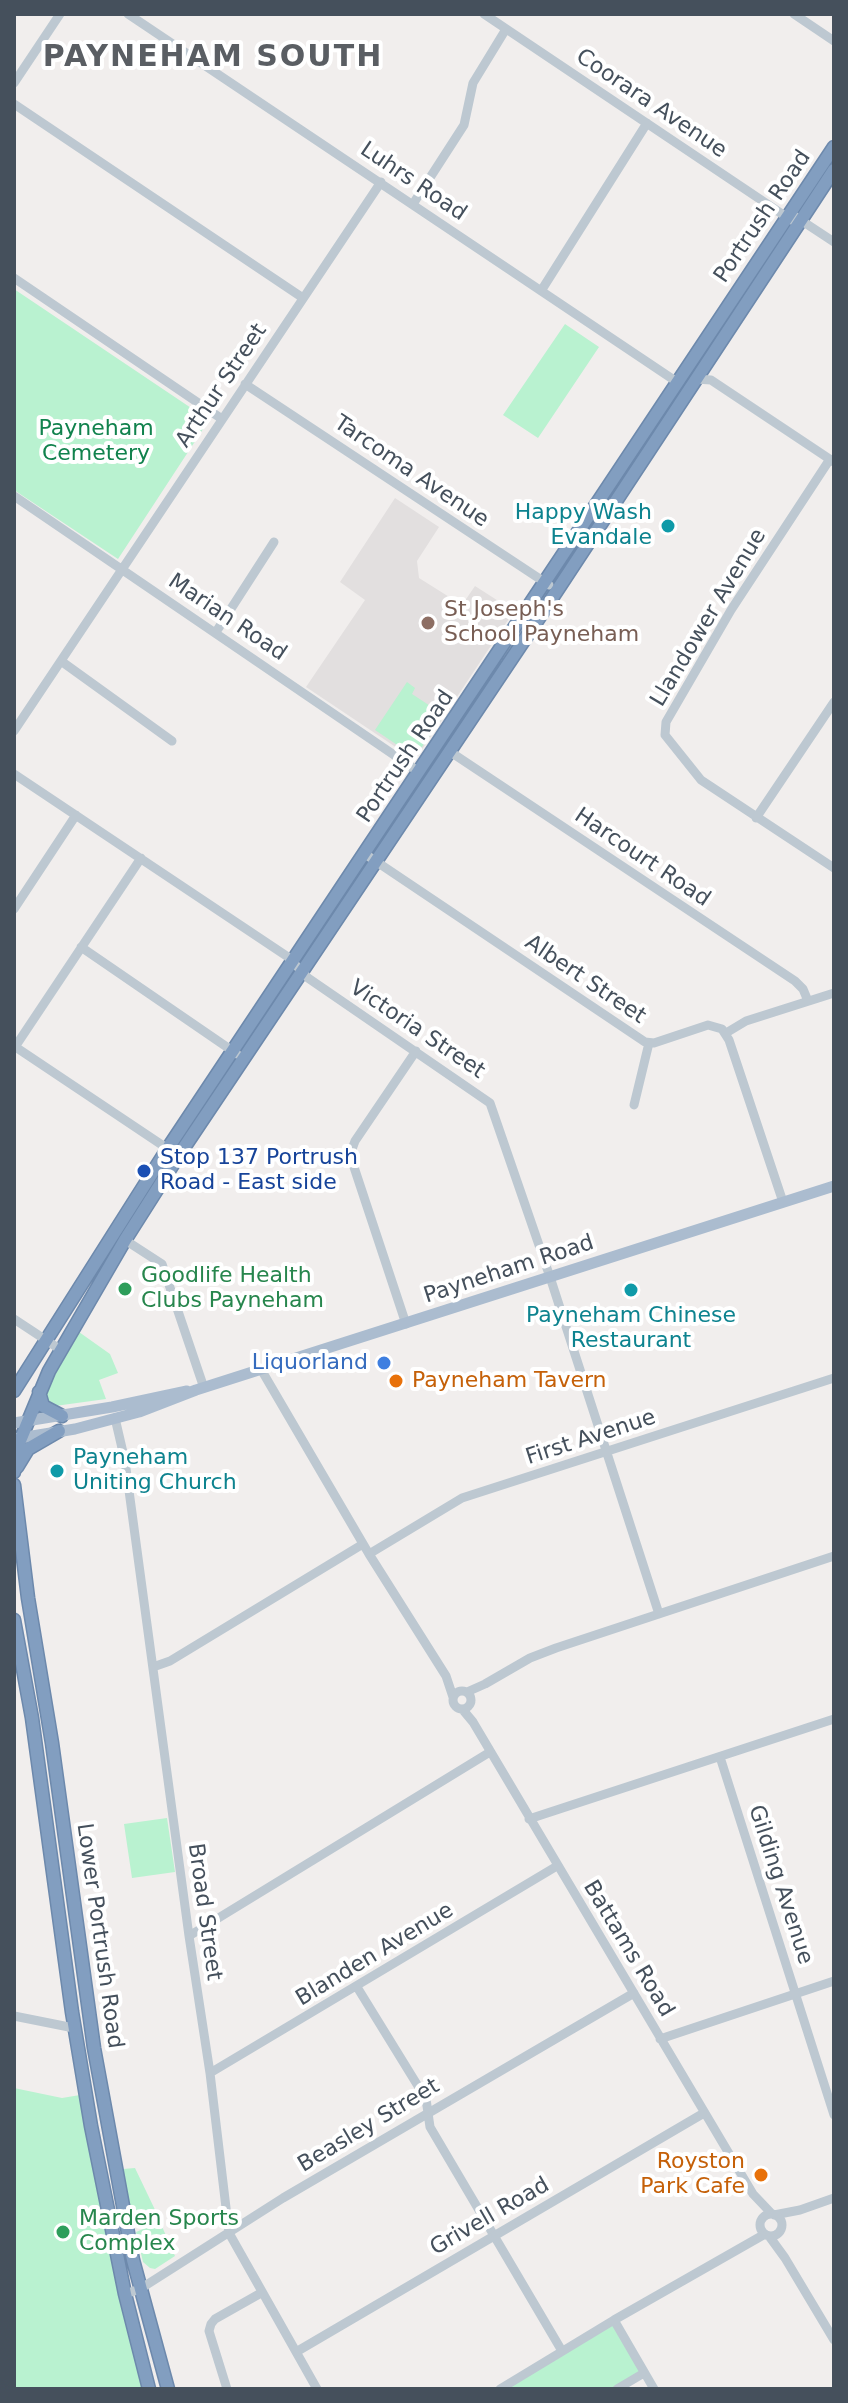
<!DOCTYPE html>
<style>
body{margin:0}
#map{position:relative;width:848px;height:2403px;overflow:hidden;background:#f1eeed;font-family:"DejaVu Sans",sans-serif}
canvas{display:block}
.frame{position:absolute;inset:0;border:16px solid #45505c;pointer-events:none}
</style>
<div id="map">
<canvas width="848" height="2403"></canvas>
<div class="frame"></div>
</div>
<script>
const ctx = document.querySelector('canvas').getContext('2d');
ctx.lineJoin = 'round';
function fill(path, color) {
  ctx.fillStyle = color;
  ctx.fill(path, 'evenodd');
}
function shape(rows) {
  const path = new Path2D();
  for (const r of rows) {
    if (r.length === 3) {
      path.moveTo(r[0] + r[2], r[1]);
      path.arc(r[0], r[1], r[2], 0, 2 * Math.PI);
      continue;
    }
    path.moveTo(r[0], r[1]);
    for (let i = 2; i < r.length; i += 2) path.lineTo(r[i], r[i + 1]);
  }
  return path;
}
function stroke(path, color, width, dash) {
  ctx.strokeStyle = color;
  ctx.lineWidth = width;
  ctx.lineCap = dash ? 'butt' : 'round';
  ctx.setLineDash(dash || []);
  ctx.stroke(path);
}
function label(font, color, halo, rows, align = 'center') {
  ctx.font = font + ' "DejaVu Sans",sans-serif';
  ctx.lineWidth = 8;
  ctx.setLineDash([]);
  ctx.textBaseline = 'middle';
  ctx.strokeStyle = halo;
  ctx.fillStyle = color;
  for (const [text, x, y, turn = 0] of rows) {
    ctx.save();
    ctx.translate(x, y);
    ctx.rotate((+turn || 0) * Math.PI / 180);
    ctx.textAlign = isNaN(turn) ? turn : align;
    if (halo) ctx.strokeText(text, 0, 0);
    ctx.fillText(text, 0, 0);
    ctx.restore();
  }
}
const education = shape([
 [395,498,439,527,417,561,419,578,462,605,475,586,514,611,415,760,306,687,365,600,340,582]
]);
const green = shape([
 [14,289,209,420,118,559,14,490],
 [565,324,599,347,538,438,503,415],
 [407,682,415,688,412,694,444,715,415,757,375,730],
 [79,1332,110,1354,118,1373,99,1380,106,1399,55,1406,46,1400,44,1394],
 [167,1818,175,1872,132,1878,124,1824],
 [14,2088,62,2098,86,2094,149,2389,14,2389],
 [135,2168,158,2216,133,2222,123,2169],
 [160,2222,175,2256,155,2269,150,2268,143,2262,136,2232],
 [614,2320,644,2373,617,2389,500,2389]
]);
const minor = shape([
 [128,14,677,382],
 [484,14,791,220],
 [794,14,834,41],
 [14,83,60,14],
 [14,104,303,298],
 [413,204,464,125,473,83,506,29],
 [796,217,834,242],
 [14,278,222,419],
 [541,291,647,123],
 [696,379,711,380,834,462],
 [245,384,549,585],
 [830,459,731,610,666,722,665,735,701,780,834,868],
 [14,496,419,772],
 [216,632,274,542],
 [61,661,172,741],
 [14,731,381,182],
 [449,751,795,981,803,989,808,1001],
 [14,774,288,957,308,978,490,1103,550,1277,659,1614],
 [756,818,834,702],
 [365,854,645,1042,654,1043,708,1025,722,1029,729,1040,783,1202],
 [14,909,76,815],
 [81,947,237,1054],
 [726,1033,746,1021,834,993],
 [14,1046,171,1151],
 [15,1047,141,858],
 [634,1105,649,1043],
 [125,1240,162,1264,204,1388],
 [14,1319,61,1350],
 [406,1324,350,1155,355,1141,416,1051],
 [262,1371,369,1554,446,1676,453,1697],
 [115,1418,125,1461,189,1936,210,2073,229,2233,317,2389],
 [369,1554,462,1498,834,1378],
 [153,1667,170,1661,363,1544],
 [462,1700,9],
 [467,1692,485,1684,530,1658,556,1648,834,1556],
 [463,1710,473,1722,753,2194,772,2214],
 [720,1757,834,2115],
 [529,1819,834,1719],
 [189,1936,490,1752],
 [357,1987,426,2099,430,2127,562,2351],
 [14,2016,74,2028],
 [660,2039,834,1981],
 [210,2073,557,1866],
 [771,2225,11],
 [774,2215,800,2210,834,2198],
 [769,2236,785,2258,834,2340],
 [125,2294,140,2289,283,2198,634,1993],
 [614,2320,654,2389],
 [296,2352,704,2113],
 [227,2389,209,2331,211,2324,215,2319,261,2293],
 [500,2389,614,2320,765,2234],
 [617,2389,644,2373]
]);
const major = shape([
 [14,1423,112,1407,187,1391],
 [14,1439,75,1429,139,1412,196,1390,834,1186]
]);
const highway = shape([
 [14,1391,168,1148,834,147],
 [39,1392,43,1406,62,1416],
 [17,1467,28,1449,59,1431],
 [14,1472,17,1448,49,1371,125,1240,179,1155,533,627,834,170],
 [14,1485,28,1598,52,1743,94,2048,133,2260,168,2389],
 [14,1620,32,1718,72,2012,91,2126,125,2294,149,2389]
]);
const markers = [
 [668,526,8,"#0f9aa8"],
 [428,623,8,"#8d6e63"],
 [144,1171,8,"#1a4fb4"],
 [125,1289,8,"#2e9e5b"],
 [631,1290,8,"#0f9aa8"],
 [384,1363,8,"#3f7fe0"],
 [396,1381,8,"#e8710a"],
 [57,1471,8,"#0f9aa8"],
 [761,2175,8,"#e8710a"],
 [63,2232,8,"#2e9e5b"]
];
const streetNames = [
 ["Coorara Avenue",651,104,34],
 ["Luhrs Road",413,182,34],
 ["Portrush Road",763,217,-56],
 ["Arthur Street",222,386,-56],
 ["Tarcoma Avenue",411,472,34],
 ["Marian Road",227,618,34],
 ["Llandower Avenue",709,618,-59],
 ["Portrush Road",406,757,-56],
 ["Harcourt Road",642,858,34],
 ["Albert Street",585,980,34],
 ["Victoria Street",417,1030,34],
 ["Payneham Road",509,1270,-18],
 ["First Avenue",591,1438,-18],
 ["Gilding Avenue",780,1885,72],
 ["Broad Street",204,1912,82],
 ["Lower Portrush Road",99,1936,82],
 ["Battams Road",628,1949,59],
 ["Blanden Avenue",375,1955,-31],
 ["Beasley Street",369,2126,-31],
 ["Grivell Road",490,2217,-30]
];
const parkNames = [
 ["Payneham",96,429],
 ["Cemetery",96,454]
];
const cultureNames = [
 ["Happy Wash",652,513],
 ["Evandale",652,538],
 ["Payneham Chinese",631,1316,"center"],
 ["Restaurant",631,1341,"center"],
 ["Payneham",73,1458,"left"],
 ["Uniting Church",73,1483,"left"]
];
const educationNames = [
 ["St Joseph's",444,610],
 ["School Payneham",444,635]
];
const transitNames = [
 ["Stop 137 Portrush",160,1158],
 ["Road - East side",160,1183]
];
const leisureNames = [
 ["Goodlife Health",141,1276],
 ["Clubs Payneham",141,1301],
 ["Marden Sports",79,2219],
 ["Complex",79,2244]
];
const shopNames = [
 ["Liquorland",368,1363]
];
const foodNames = [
 ["Payneham Tavern",412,1381],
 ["Royston",745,2162,"right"],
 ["Park Cafe",745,2187,"right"]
];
const districtNames = [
 ["PAYNEHAM SOUTH",213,58]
];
fill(education, '#e2dfdf');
fill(green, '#b9f2d0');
stroke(highway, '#6d89ac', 15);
stroke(minor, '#bdc8d1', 9);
stroke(major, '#abbccf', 11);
stroke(highway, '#829ec0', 12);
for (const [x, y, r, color] of markers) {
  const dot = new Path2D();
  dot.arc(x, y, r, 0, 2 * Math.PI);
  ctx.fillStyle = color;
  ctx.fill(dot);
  stroke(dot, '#fff', 3);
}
label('22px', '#45505c', '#fff', streetNames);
label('22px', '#11824d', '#fff', parkNames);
label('22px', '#0d838f', '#fff', cultureNames, 'right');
label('22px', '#785e54', '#fff', educationNames, 'left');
label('22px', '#164399', '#fff', transitNames, 'left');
label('22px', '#27864d', '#fff', leisureNames, 'left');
label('22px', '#366cbe', '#fff', shopNames, 'right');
label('22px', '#c56008', '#fff', foodNames, 'left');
ctx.letterSpacing = '2px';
label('bold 30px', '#5a5e63', '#fff', districtNames);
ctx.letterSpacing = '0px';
</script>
